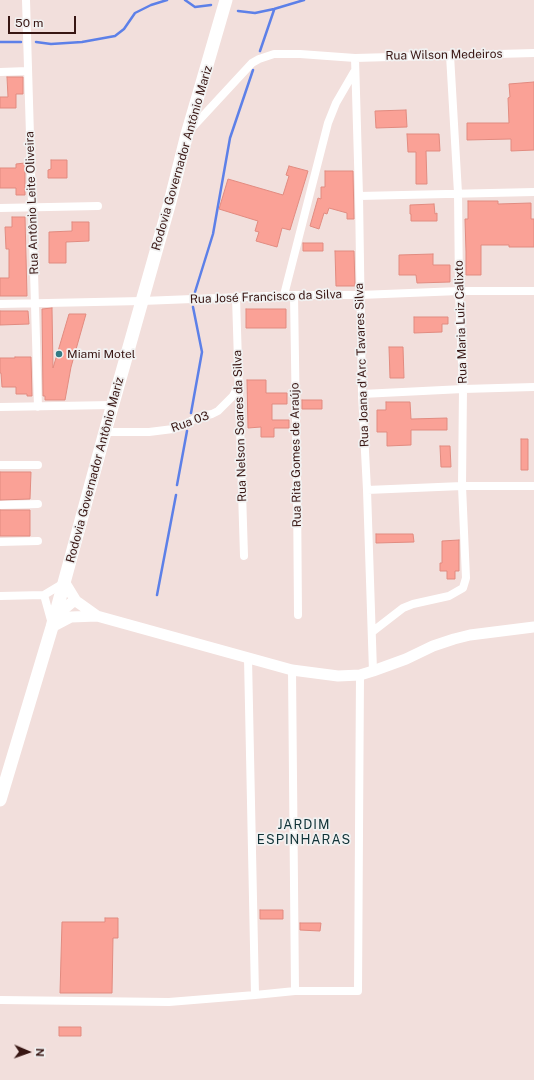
<!DOCTYPE html>
<meta charset="utf-8">
<style>
body{margin:0}
#map{position:relative;width:534px;height:1080px;overflow:hidden;background:#f2dfdc;font-family:"Public Sans",sans-serif}
canvas{display:block}
.north{position:absolute;left:8px;top:1032px;width:40px;height:40px;-webkit-text-stroke:3px #f1f1f1;paint-order:stroke;rotate:92deg;font-size:11px;font-weight:700;line-height:16px;text-align:center;color:#381613}
.north::after{content:'';display:block;margin:auto;width:14px;height:18px;background:#381613;clip-path:polygon(50% 0,100% 100%,50% 72%,0 100%)}
.scale{position:absolute;left:8px;top:16px;width:68px;height:18px;box-sizing:border-box;border:2px solid #381613;border-top:0;padding-left:5px;font-size:12px;line-height:14px;white-space:nowrap;color:#381613;-webkit-text-stroke:3px #f1f1f1;paint-order:stroke}
</style>
<div id="map">
<canvas width="534" height="1080"></canvas>
<div class="north">N</div>
<div class="scale">50 m</div>
</div>
<script>
const ctx = document.querySelector('canvas').getContext('2d');
ctx.lineJoin = 'round';
function shape(rows) {
  const path = new Path2D();
  for (const r of rows) {
    path.moveTo(r[0], r[1]);
    for (let i = 2; i < r.length; i += 2) path.lineTo(r[i], r[i + 1]);
  }
  return path;
}
function stroke(path, color, width, dash) {
  ctx.strokeStyle = color;
  ctx.lineWidth = width;
  ctx.lineCap = dash ? 'butt' : 'round';
  ctx.setLineDash(dash || []);
  ctx.stroke(path);
}
function fill(path, color) {
  ctx.fillStyle = color;
  ctx.fill(path, 'evenodd');
}
function label(font, color, halo, rows, align = 'center') {
  ctx.font = font + ' "Public Sans",sans-serif';
  ctx.lineWidth = 3.5;
  ctx.setLineDash([]);
  ctx.textBaseline = 'middle';
  ctx.strokeStyle = halo;
  ctx.fillStyle = color;
  for (const [text, x, y, turn = 0] of rows) {
    ctx.save();
    ctx.translate(x, y);
    ctx.rotate((+turn || 0) * Math.PI / 180);
    ctx.textAlign = isNaN(turn) ? turn : align;
    if (halo) ctx.strokeText(text, 0, 0);
    ctx.fillText(text, 0, 0);
    ctx.restore();
  }
}
const stream = shape([
 [185,0,195,7,211,5],
 [238,11,255,13,274,9,304,0],
 [0,42,21,42],
 [36,42,51,44,82,42,115,36,124,29,135,13,151,5,167,0],
 [260,51,274,10],
 [195,292,213,234,230,138,253,70],
 [191,413,202,352,193,307],
 [177,485,187,431],
 [157,595,176,495]
]);
const building = shape([
 [7,77,23,77,23,94,16,94,16,108,0,108,0,97,8,97,7,77],
 [534,82,534,150,511,151,511,139,467,140,467,123,509,123,508,98,510,97,509,84,534,82],
 [406,110,407,127,376,128,375,111,406,110],
 [407,134,439,134,440,151,426,151,427,184,416,184,416,152,408,152,407,134],
 [51,160,67,160,67,178,48,178,48,170,51,169,51,160],
 [25,163,25,195,16,195,16,188,0,188,0,168,16,168,16,164,25,163],
 [289,166,308,171,290,230,282,228,277,247,256,241,259,232,255,231,258,221,219,209,228,179,283,195,289,176,286,175,289,166],
 [325,171,353,171,354,219,347,219,347,213,329,208,327,214,324,213,319,229,310,226,318,198,321,199,321,187,325,187,325,171],
 [468,201,498,201,498,204,531,203,531,219,534,219,534,247,509,247,509,245,481,245,481,275,466,275,466,252,465,219,468,219,468,201],
 [434,204,435,214,437,213,437,221,411,221,411,214,410,214,410,205,434,204],
 [12,217,25,217,27,296,0,296,0,278,9,278,9,249,6,249,5,227,12,227,12,217],
 [72,222,89,222,89,241,66,242,66,263,49,263,49,232,72,231,72,222],
 [303,243,323,243,323,251,303,251,303,243],
 [335,251,354,251,355,286,336,286,335,251],
 [433,254,433,265,450,265,450,282,417,283,416,275,399,275,399,255,433,254],
 [52,308,53,368,69,314,86,314,71,367,65,400,45,400,45,396,43,396,42,309,52,308],
 [246,309,286,309,286,328,246,328,246,309],
 [0,311,28,311,29,324,0,325,0,311],
 [414,317,448,317,448,324,442,324,442,332,414,333,414,317],
 [389,347,403,347,404,378,390,378,389,347],
 [15,357,31,357,32,396,27,396,27,394,16,394,16,387,2,387,1,373,0,373,0,358,15,358,15,357],
 [247,380,266,380,266,393,287,393,287,404,272,404,272,420,289,420,289,428,274,428,274,437,261,437,261,427,248,428,247,380],
 [302,400,322,400,322,409,302,409,302,400],
 [386,402,410,402,411,419,447,418,447,430,411,430,411,445,387,446,387,432,377,432,377,410,386,410,386,402],
 [521,439,528,439,528,470,521,470,521,439],
 [440,446,450,446,451,467,441,467,440,446],
 [0,472,31,472,30,499,0,500,0,472],
 [0,510,30,510,30,536,0,536,0,510],
 [376,534,413,534,414,542,376,543,376,534],
 [459,540,459,571,455,571,455,579,447,579,447,571,440,571,440,563,442,563,442,541,459,540],
 [260,910,283,910,283,919,260,919,260,910],
 [105,918,118,918,118,938,113,938,112,993,60,993,62,922,105,922,105,918],
 [300,923,321,923,320,931,300,930,300,923],
 [59,1027,81,1027,81,1036,59,1036,59,1027]
]);
const minor = shape([
 [26,0,38,407],
 [355,58,359,196,362,394,367,490,373,671],
 [0,72,28,71],
 [190,130,252,63,259,59,274,54,300,54,355,58,534,53],
 [359,196,534,192],
 [0,208,98,206],
 [284,295,328,123,336,103,354,72],
 [294,295,297,487,298,615],
 [236,297,244,556],
 [0,304,142,301,294,295,360,295,459,291,534,291],
 [362,394,463,389,534,387],
 [0,407,112,405],
 [105,432,149,432,173,429,182,426,198,417,212,414,218,411,233,396,239,385],
 [0,465,38,465],
 [367,490,462,486,534,486],
 [0,505,38,504],
 [0,542,38,541],
 [44,595,52,624],
 [0,596,44,595,64,583],
 [372,632,403,608,413,604,449,596,463,588,466,578,462,486,463,389,459,291,458,193,450,55],
 [248,658,255,995],
 [292,670,295,991],
 [0,1000,169,1002,255,995,295,991,358,991,360,675]
]);
const secondary = shape([
 [65,583,76,601,97,616],
 [56,621,64,609,71,603,76,601],
 [52,627,71,617,97,616,292,670,338,676,360,675,373,671,406,659,433,646,454,639,470,635,534,627]
]);
const trunk = shape([
 [0,800,52,627,105,432,170,202,187,134,226,0]
]);
const markers = [
 [59,354,4,"#347b85"]
];
const streetNames = [
 ["Rua Wilson Medeiros",444,55,-1],
 ["Rodovia Governador Antônio Mariz",182,158,-74],
 ["Rua Antônio Leite Oliveira",32,203,-92],
 ["Rua José Francisco da Silva",266,297,-2],
 ["Rua Maria Luiz Calixto",461,322,-92],
 ["Rua Joana d'Arc Tavares Silva",362,365,-92],
 ["Rua 03",190,422,-20],
 ["Rua Nelson Soares da Silva",240,426,-92],
 ["Rua Rita Gomes de Araújo",296,455,-91],
 ["Rodovia Governador Antônio Mariz",95,470,-75]
];
const poiNames = [
 ["Miami Motel",67,354]
];
const neighbourhoodNames = [
 ["JARDIM",304,825],
 ["ESPINHARAS",304,840]
];
stroke(stream, '#5d80e8', 2.5);
fill(building, '#faa196');
stroke(building, '#e18b80', 1);
stroke(minor, '#fff', 8);
stroke(secondary, '#fff', 11);
stroke(trunk, '#fff', 13);
for (const [x, y, r, color] of markers) {
  const dot = new Path2D();
  dot.arc(x, y, r, 0, 2 * Math.PI);
  ctx.fillStyle = color;
  ctx.fill(dot);
  stroke(dot, '#f1f1f1', 1.5);
}
label('12px', '#381613', '#f1f1f1', streetNames);
label('12px', '#381613', '#f1f1f1', poiNames, 'left');
ctx.letterSpacing = '1px';
label('13px', '#113338', '#f1f1f1', neighbourhoodNames);
ctx.letterSpacing = '0px';
</script>
